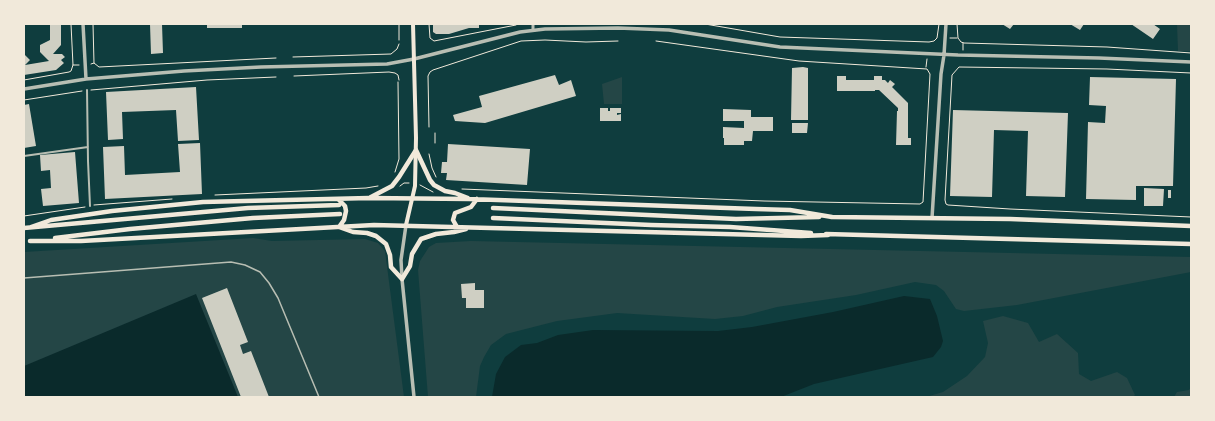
<!DOCTYPE html>
<style>
body{margin:0}
#map{position:relative;width:1215px;height:421px;overflow:hidden;background:#0f3d3e;font-family:Bitter,serif}
canvas{display:block}
.frame{position:absolute;inset:0;border:25px solid #f1e9da;pointer-events:none}
</style>
<div id="map">
<canvas width="1215" height="421"></canvas>
<div class="frame"></div>
</div>
<script>
const ctx = document.querySelector('canvas').getContext('2d');
ctx.lineJoin = 'round';
function fill(path, color) {
  ctx.fillStyle = color;
  ctx.fill(path, 'evenodd');
}
function shape(rows) {
  const path = new Path2D();
  for (const r of rows) {
    path.moveTo(r[0], r[1]);
    for (let i = 2; i < r.length; i += 2) path.lineTo(r[i], r[i + 1]);
  }
  return path;
}
function stroke(path, color, width, dash) {
  ctx.strokeStyle = color;
  ctx.lineWidth = width;
  ctx.lineCap = dash ? 'butt' : 'round';
  ctx.setLineDash(dash || []);
  ctx.stroke(path);
}
const green = shape([
 [1177,24,1191,24,1191,51,1178,51],
 [622,77,622,104,604,104,602,84],
 [253,238,272,241,365,239,378,243,385,251,404,397,24,397,24,252],
 [471,241,1191,257,1191,272,1017,305,964,311,956,309,944,291,936,285,915,282,856,295,777,307,743,316,715,319,617,313,557,321,506,334,491,345,484,357,480,366,476,397,428,397,418,270,420,261,429,247,436,243],
 [1003,316,1028,323,1039,342,1057,334,1078,353,1079,374,1091,381,1117,372,1127,378,1135,395,1133,397,926,397,943,392,967,376,985,357,988,343,983,321],
 [1191,387,1191,397,1174,397,1177,392,1189,390]
]);
const water = shape([
 [196,294,238,397,24,397,24,366],
 [904,296,930,299,937,316,943,341,941,347,933,357,814,384,781,397,492,397,496,374,505,357,521,345,537,343,558,335,593,330,718,331,752,327,833,312]
]);
const building = shape([
 [50,24,61,24,61,45,53,54,62,54,65,57,61,60,64,63,56,70,24,75,24,54,30,60,25,65,49,61,40,52,40,45,50,40],
 [150,24,162,24,163,53,151,54],
 [207,24,242,24,242,28,207,28],
 [433,24,479,24,479,28,469,28,449,34,436,34,433,32],
 [1002,24,1014,24,1010,29],
 [1070,24,1084,24,1080,30],
 [1131,24,1153,24,1160,29,1153,39],
 [803,67,808,68,808,120,791,120,792,68],
 [555,75,559,85,571,80,576,96,485,123,455,121,453,115,482,107,479,96],
 [837,76,846,76,846,80,874,80,874,76,882,76,882,80,885,80,888,83,890,80,895,84,892,87,908,103,908,138,911,138,911,145,896,145,897,111,898,111,898,108,879,90,875,90,875,91,837,91],
 [1090,77,1176,79,1173,186,1136,186,1136,200,1086,199,1088,122,1105,123,1106,106,1089,105],
 [196,87,199,140,178,141,176,110,122,112,123,139,108,140,106,92],
 [29,104,36,146,24,148,24,105],
 [600,108,608,108,608,111,610,111,610,108,621,108,621,113,617,113,617,115,621,114,621,121,600,121],
 [723,109,751,110,751,117,773,117,773,131,753,131,752,141,744,141,744,145,724,145,724,138,723,138,723,127,744,128,744,121,723,121],
 [953,110,1068,113,1065,197,1026,196,1028,131,994,130,992,197,950,196],
 [792,123,808,123,807,133,792,133],
 [200,143,202,194,105,199,103,147,124,146,125,175,180,172,178,144],
 [448,144,530,149,527,185,446,180,447,173,441,173,442,162,447,162],
 [75,152,79,203,43,206,41,189,51,188,50,170,41,171,40,155],
 [1144,188,1164,189,1163,206,1144,206],
 [1168,190,1171,190,1171,198,1168,198],
 [475,283,475,290,484,290,484,308,466,308,466,298,462,298,461,284],
 [227,288,248,342,240,345,243,354,251,351,269,397,241,397,202,298]
]);
const path = shape([
 [93,24,94,63],
 [399,24,399,40],
 [429,24,430,38,434,41,516,25],
 [705,24,780,37,929,42,934,41,937,38,939,24],
 [957,24,958,38,961,42,964,43,1107,47,1191,53],
 [950,38,957,38],
 [963,50,963,43],
 [293,57,391,54,397,49,399,44],
 [91,64,94,63,99,67,276,58],
 [73,65,79,65],
 [926,67,927,59],
 [1191,73,1107,69,959,67,952,75,945,200,946,204,948,205,1010,209,1191,217],
 [294,76,389,72,395,73,398,75,399,80],
 [24,80,69,72,71,71,73,65,71,24],
 [91,90,207,80,276,77],
 [24,100,82,91],
 [429,127,428,76,430,72,433,70,521,41,545,40,586,42,618,41],
 [435,143,435,133],
 [429,154,432,168,436,177],
 [395,172,399,159,398,82],
 [420,185,433,192],
 [400,186,404,183,409,183],
 [462,189,764,201,920,204,923,202,930,74,927,69,799,61,656,41],
 [215,195,366,188,378,186],
 [94,205,172,199],
 [24,216,85,207]
]);
const service = shape([
 [24,278,231,262,245,265,260,272,269,283,278,298,319,397]
]);
const pedestrian = shape([
 [87,90,88,161,90,206],
 [24,156,88,147]
]);
const minor = shape([
 [533,24,533,30]
]);
const tertiary = shape([
 [83,24,86,79],
 [24,89,86,79,184,71,261,67,387,64,414,59,520,32,545,29,618,28,669,30,780,47,958,55,1099,58,1191,62],
 [932,218,941,74,944,55,946,24],
 [406,225,401,260,402,279,414,397]
]);
const secondary = shape([
 [406,225,415,186,416,138,413,24]
]);
const primary = shape([
 [416,150,430,180,434,185,445,191,455,193,468,198],
 [371,197,392,186,399,177,416,150],
 [338,199,345,206,346,211,344,220,339,227,353,232,367,233,376,236,386,244,390,255,391,267,402,279,410,266,412,254,421,239,436,234,454,232,466,229],
 [493,208,736,219,819,217],
 [831,217,1010,219,1191,226],
 [493,218,651,225,730,227,811,233],
 [31,227,51,220,112,211,203,202,369,198,469,199,756,209,790,210,832,217],
 [457,227,453,220,455,213,471,207,477,199],
 [24,228,248,208,339,205],
 [826,234,1191,244],
 [55,238,130,229,253,218,340,214],
 [30,241,81,241,374,225,801,236,828,235]
]);
fill(green, '#244646');
fill(water, '#0a2a2b');
fill(building, '#cfcfc3');
stroke(path, '#f1e9da', 1);
stroke(service, '#b8beb3', 1.5);
stroke(pedestrian, '#b8beb3', 2);
stroke(minor, '#b8beb3', 3);
stroke(tertiary, '#b8beb3', 3.5);
stroke(secondary, '#f1e9da', 4);
stroke(primary, '#f1e9da', 4.5);
</script>
